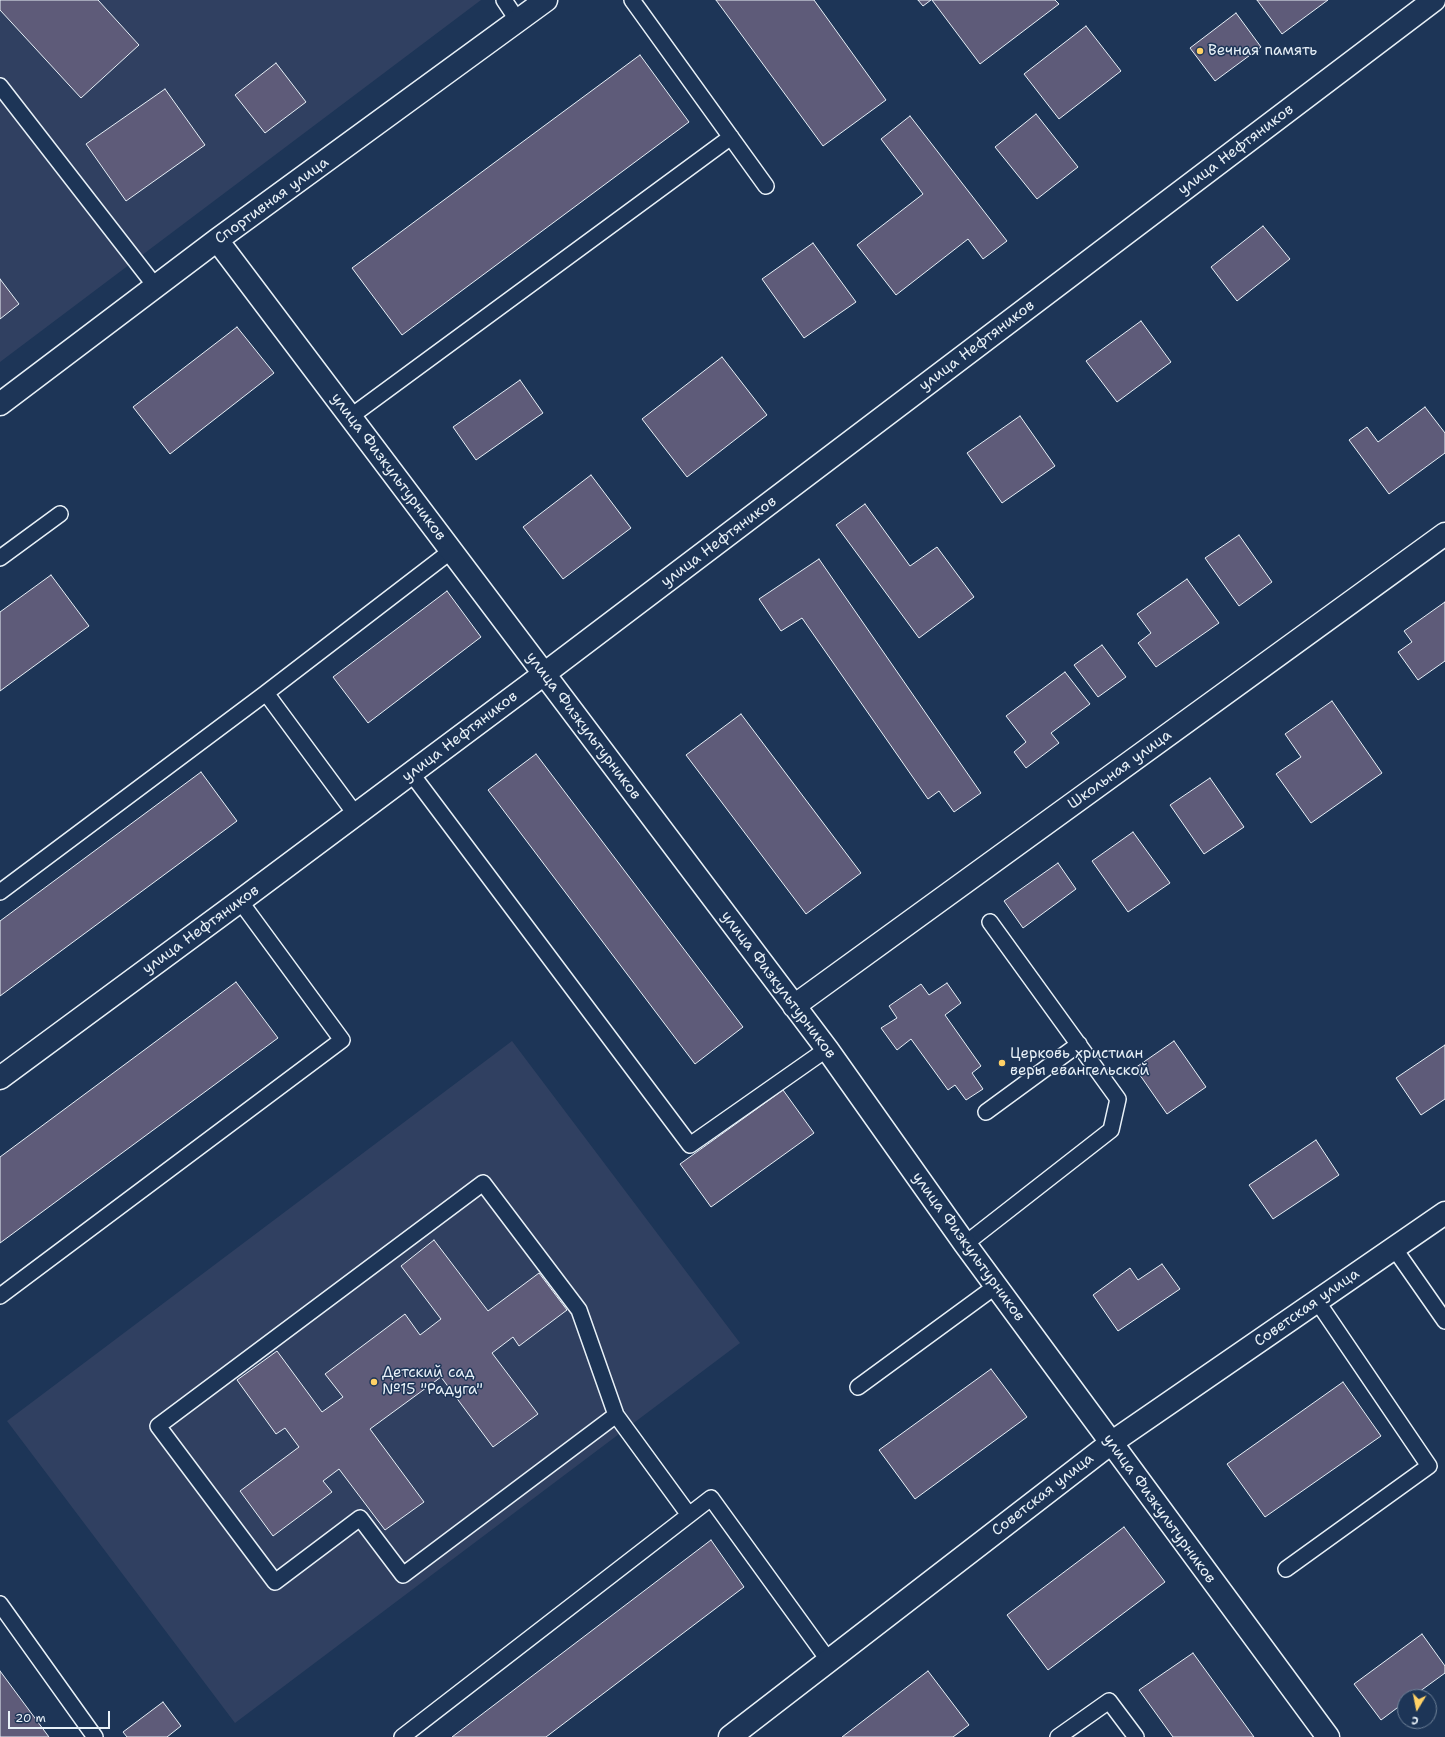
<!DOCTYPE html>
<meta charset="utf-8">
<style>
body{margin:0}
#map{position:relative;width:1445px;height:1737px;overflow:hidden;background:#1d3557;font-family:"Shantell Sans",sans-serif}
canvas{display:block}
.north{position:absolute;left:1397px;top:1689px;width:40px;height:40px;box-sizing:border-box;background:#1d3557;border:1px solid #6e8097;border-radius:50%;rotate:190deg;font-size:11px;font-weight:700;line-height:16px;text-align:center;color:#e8f1f8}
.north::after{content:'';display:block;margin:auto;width:14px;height:18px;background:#ffd166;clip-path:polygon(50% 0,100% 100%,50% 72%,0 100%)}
.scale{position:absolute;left:8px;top:1711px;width:102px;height:18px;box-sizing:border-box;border:2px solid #e8f1f8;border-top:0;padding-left:5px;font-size:12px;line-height:14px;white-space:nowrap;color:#e8f1f8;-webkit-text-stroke:3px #1d3557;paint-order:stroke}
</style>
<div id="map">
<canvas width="1445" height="1737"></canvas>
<div class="north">С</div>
<div class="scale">20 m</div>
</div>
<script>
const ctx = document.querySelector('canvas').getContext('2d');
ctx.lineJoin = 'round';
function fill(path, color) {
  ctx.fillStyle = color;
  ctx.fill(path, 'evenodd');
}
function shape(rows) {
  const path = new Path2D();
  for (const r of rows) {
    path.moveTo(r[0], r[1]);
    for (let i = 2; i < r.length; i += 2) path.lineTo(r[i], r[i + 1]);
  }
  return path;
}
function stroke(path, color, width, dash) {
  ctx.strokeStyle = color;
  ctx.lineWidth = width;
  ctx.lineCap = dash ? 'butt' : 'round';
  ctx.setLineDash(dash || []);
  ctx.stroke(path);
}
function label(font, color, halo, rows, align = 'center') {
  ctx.font = font + ' "Shantell Sans",sans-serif';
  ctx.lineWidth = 3;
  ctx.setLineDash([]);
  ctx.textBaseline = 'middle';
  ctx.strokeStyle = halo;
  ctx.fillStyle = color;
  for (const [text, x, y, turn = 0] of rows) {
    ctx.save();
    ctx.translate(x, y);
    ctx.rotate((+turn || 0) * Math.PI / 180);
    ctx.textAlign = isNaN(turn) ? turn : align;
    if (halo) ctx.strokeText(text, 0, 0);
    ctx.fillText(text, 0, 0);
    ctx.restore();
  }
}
const built = shape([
 [0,0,481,0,0,362],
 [512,1041,740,1343,235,1723,7,1421]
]);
const building = shape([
 [0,0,98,0,139,45,81,98,0,10,0,0],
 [716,0,814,0,886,100,823,146,716,0],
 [918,0,931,0,923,6,918,0],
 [932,0,1055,0,1059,4,980,64,932,0],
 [1257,0,1328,0,1282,34,1257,0],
 [1236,13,1261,47,1215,81,1190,48,1236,13],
 [1086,26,1121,71,1059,119,1024,74,1086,26],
 [640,55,689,122,402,335,352,268,640,55],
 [276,63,306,102,265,133,235,95,276,63],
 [165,89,205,145,126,201,86,144,165,89],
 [1036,114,1078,167,1037,199,995,147,1036,114],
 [910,116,1007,241,983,259,968,239,896,295,857,245,923,194,881,139,910,116],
 [1263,226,1290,259,1237,301,1211,267,1263,226],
 [813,243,856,302,804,338,762,279,813,243],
 [0,279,19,304,0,319,0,279],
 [1141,321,1171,362,1117,402,1086,361,1141,321],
 [237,327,274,373,170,454,133,407,237,327],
 [722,357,767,415,687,477,642,419,722,357],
 [520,380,543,413,476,460,453,427,520,380],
 [1425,407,1445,433,1445,453,1389,494,1349,440,1367,427,1378,442,1425,407],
 [1020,416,1055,466,1002,503,967,453,1020,416],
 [591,475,631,528,563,579,523,527,591,475],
 [865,504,910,566,937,547,974,597,919,638,836,525,865,504],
 [1239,535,1272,582,1239,606,1205,558,1239,535],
 [819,559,981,793,954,812,939,791,928,799,802,618,781,631,759,599,819,559],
 [51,575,89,626,0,691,0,612,51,575],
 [1187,579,1219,623,1156,667,1138,643,1151,633,1137,614,1187,579],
 [447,591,481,637,368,723,333,677,447,591],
 [1445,602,1445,661,1418,680,1398,652,1412,642,1404,631,1445,602],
 [1102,645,1126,677,1098,697,1074,665,1102,645],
 [1065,672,1090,704,1051,733,1059,743,1026,768,1014,752,1026,742,1006,716,1065,672],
 [1332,701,1382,773,1311,823,1276,774,1301,757,1285,734,1332,701],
 [741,714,861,873,806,914,686,755,741,714],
 [536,754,743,1027,695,1064,488,790,536,754],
 [201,772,237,821,0,996,0,921,201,772],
 [1210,778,1244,827,1204,854,1170,805,1210,778],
 [1133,832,1170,883,1128,912,1092,861,1133,832],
 [1058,863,1076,889,1023,928,1004,901,1058,863],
 [236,982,278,1038,0,1243,0,1157,236,982],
 [947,983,961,1003,945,1015,981,1066,972,1073,983,1089,966,1100,955,1085,948,1090,911,1039,897,1050,881,1028,897,1018,889,1006,921,984,929,995,947,983],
 [1174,1041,1206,1087,1167,1114,1135,1068,1174,1041],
 [1445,1045,1445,1099,1421,1115,1396,1078,1445,1045],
 [783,1090,814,1133,711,1207,680,1164,783,1090],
 [1316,1140,1339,1175,1273,1219,1249,1185,1316,1140],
 [434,1240,488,1311,539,1273,567,1310,519,1346,513,1337,492,1353,538,1414,493,1447,441,1377,370,1429,424,1502,385,1530,339,1469,323,1481,332,1492,273,1536,240,1491,299,1447,285,1428,276,1434,237,1380,277,1351,322,1412,343,1397,325,1374,405,1314,420,1335,441,1319,401,1266,434,1240],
 [1162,1264,1180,1289,1118,1331,1093,1295,1130,1268,1138,1280,1162,1264],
 [991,1369,1027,1417,915,1499,879,1450,991,1369],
 [1343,1382,1381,1436,1265,1517,1227,1464,1343,1382],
 [1124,1527,1165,1582,1048,1670,1007,1615,1124,1527],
 [711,1540,744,1587,546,1737,452,1737,711,1540],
 [1422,1634,1445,1666,1445,1673,1412,1697,1405,1697,1405,1702,1381,1720,1354,1684,1422,1634],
 [1193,1653,1254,1737,1173,1737,1139,1690,1193,1653],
 [0,1671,49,1737,0,1737,0,1671],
 [928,1671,969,1725,953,1737,842,1737,928,1671],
 [163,1702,181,1726,167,1737,127,1737,123,1732,163,1702]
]);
const lane = shape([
 [504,0,518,21],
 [632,0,766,186],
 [0,86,156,287],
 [350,417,731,137],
 [0,558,60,514],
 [266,693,451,551],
 [411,773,690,1145,827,1049],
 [0,892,266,693,356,815],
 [986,1112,1079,1044],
 [965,1244,1111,1130,1118,1099,990,922],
 [1394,1248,1445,1321],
 [0,1296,342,1040,240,901],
 [858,1387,996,1286],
 [616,1415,403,1575,360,1518,275,1582,158,1426,483,1183,579,1310,616,1415,689,1515],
 [1286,1569,1429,1466,1317,1301],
 [0,1604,95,1737],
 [402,1737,711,1498,829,1661],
 [1058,1737,1109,1701,1136,1737]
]);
const street = shape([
 [217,240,827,1049,965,1244,1328,1737],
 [0,404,217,240,546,0],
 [794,1006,1445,534],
 [0,1078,240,901,544,674,1434,0],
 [730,1737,1111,1443,1445,1213]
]);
const markers = [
 [1200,51,4,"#ffd166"],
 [1002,1063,4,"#ffd166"],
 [374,1382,4,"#ffd166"]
];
const poiNames = [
 ["Вечная память",1208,51],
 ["Церковь христиан",1010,1054],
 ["веры евангельской",1010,1071],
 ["Детский сад",382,1373],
 ["№15 \"Радуга\"",382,1390]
];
const streetNames = [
 ["улица Нефтяников",1236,150,-37],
 ["Спортивная улица",272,201,-36],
 ["улица Нефтяников",977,346,-37],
 ["улица Физкультурников",388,467,53],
 ["улица Нефтяников",719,542,-37],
 ["улица Физкультурников",583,726,53],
 ["улица Нефтяников",460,737,-37],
 ["Школьная улица",1120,770,-36],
 ["улица Нефтяников",201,930,-36],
 ["улица Физкультурников",778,985,53],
 ["улица Физкультурников",968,1247,54],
 ["Советская улица",1307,1308,-35],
 ["Советская улица",1043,1495,-38],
 ["улица Физкультурников",1159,1509,54]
];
fill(built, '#304061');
fill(building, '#5e5b79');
stroke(building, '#e8f1f8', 1);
stroke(lane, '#e8f1f8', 18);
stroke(street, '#e8f1f8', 25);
stroke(lane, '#1d3557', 15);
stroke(street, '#1d3557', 22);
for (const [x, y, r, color] of markers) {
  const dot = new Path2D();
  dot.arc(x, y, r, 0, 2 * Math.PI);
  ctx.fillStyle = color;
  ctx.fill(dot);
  stroke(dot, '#1d3557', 1.5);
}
label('15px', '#e8f1f8', '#1d3557', poiNames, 'left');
label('15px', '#e8f1f8', '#1d3557', streetNames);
</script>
